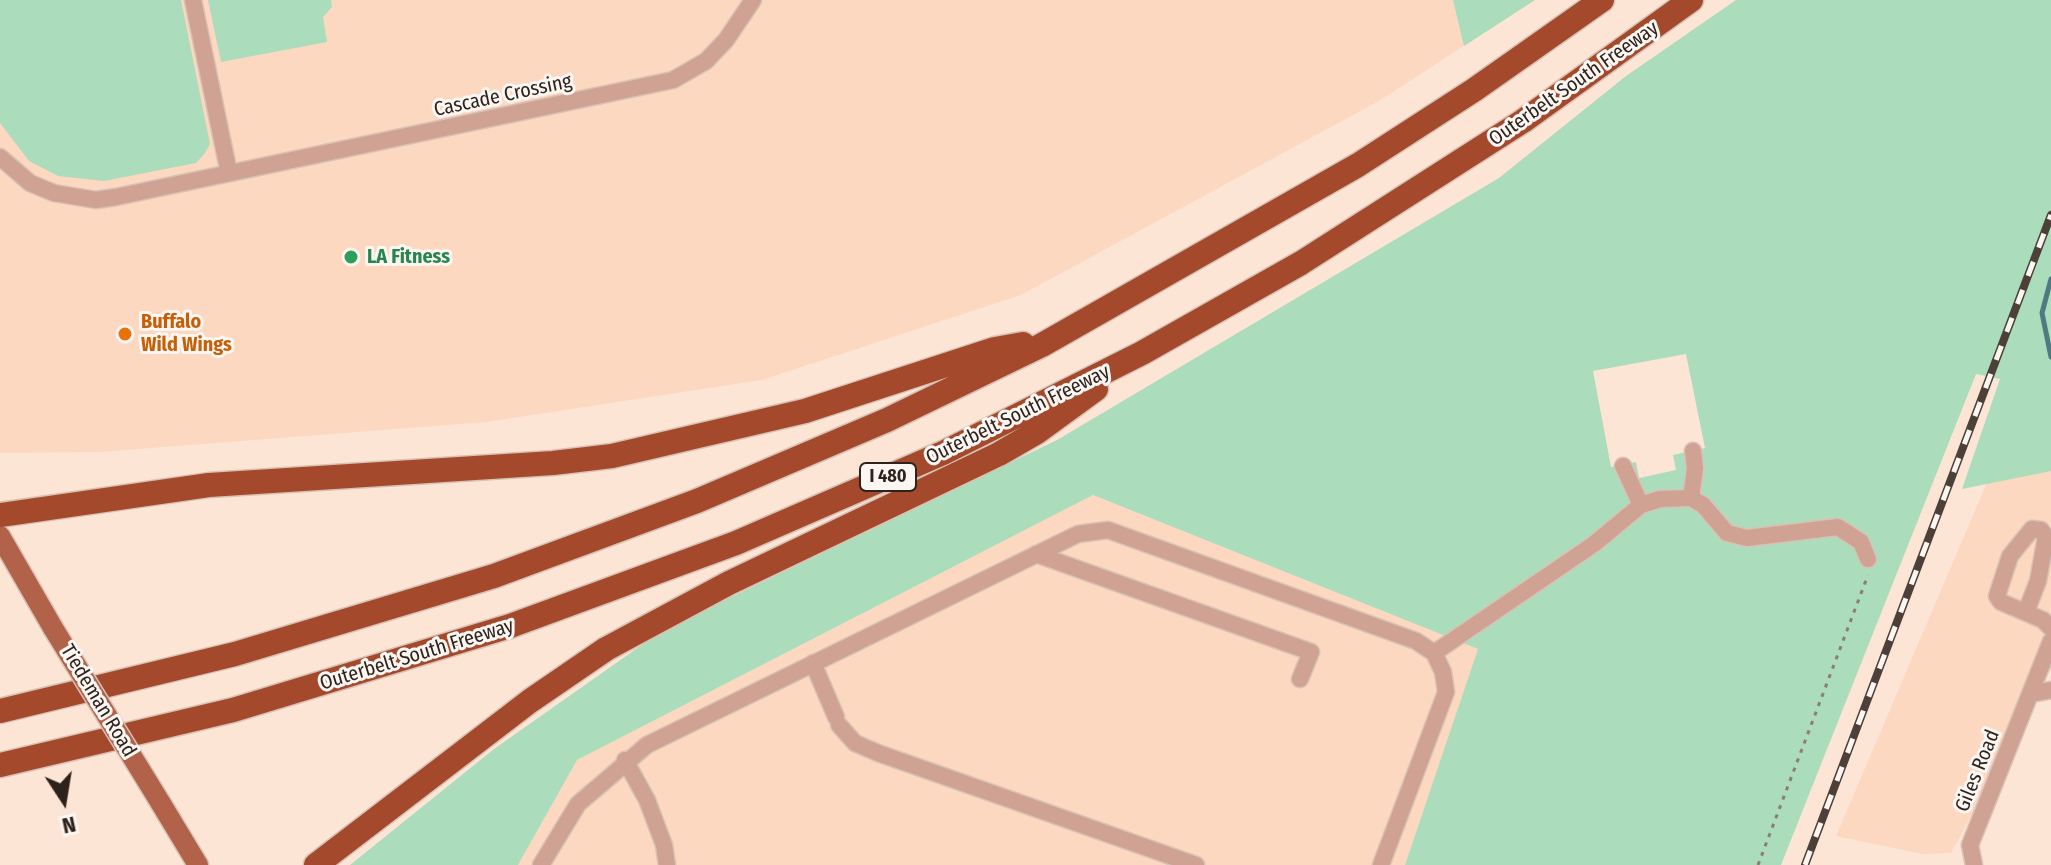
<!DOCTYPE html>
<style>
body{margin:0}
#map{position:relative;width:2051px;height:865px;overflow:hidden;background:#fde5d6;font-family:"Fira Sans Condensed",sans-serif}
canvas{display:block}
.north{position:absolute;left:24px;top:761px;width:80px;height:80px;-webkit-text-stroke:6px #fcf6f3;paint-order:stroke;rotate:168deg;font-size:22px;font-weight:700;line-height:32px;text-align:center;color:#2d231c}
.north::after{content:'';display:block;margin:auto;width:28px;height:36px;background:#2d231c;clip-path:polygon(50% 0,100% 100%,50% 72%,0 100%)}
</style>
<div id="map">
<canvas width="2051" height="865"></canvas>
<div class="north">N</div>
</div>
<script>
const ctx = document.querySelector('canvas').getContext('2d');
ctx.lineJoin = 'round';
function fill(path, color) {
  ctx.fillStyle = color;
  ctx.fill(path, 'evenodd');
}
function shape(rows) {
  const path = new Path2D();
  for (const r of rows) {
    path.moveTo(r[0], r[1]);
    for (let i = 2; i < r.length; i += 2) path.lineTo(r[i], r[i + 1]);
  }
  return path;
}
function stroke(path, color, width, dash) {
  ctx.strokeStyle = color;
  ctx.lineWidth = width;
  ctx.lineCap = dash ? 'butt' : 'round';
  ctx.setLineDash(dash || []);
  ctx.stroke(path);
}
function label(font, color, halo, rows, align = 'center') {
  ctx.font = font + ' "Fira Sans Condensed",sans-serif';
  ctx.lineWidth = 6;
  ctx.setLineDash([]);
  ctx.textBaseline = 'middle';
  ctx.strokeStyle = halo;
  ctx.fillStyle = color;
  for (const [text, x, y, turn = 0] of rows) {
    ctx.save();
    ctx.translate(x, y);
    ctx.rotate((+turn || 0) * Math.PI / 180);
    ctx.textAlign = isNaN(turn) ? turn : align;
    if (halo) ctx.strokeText(text, 0, 0);
    ctx.fillText(text, 0, 0);
    ctx.restore();
  }
}
const built = shape([
 [0,0,1535,0,1379,101,1021,295,762,380,486,422,100,452,0,453],
 [2051,383,2051,670,1951,853,1922,854,1836,836,2029,384],
 [1093,495,1479,649,1405,865,518,865,577,760]
]);
const green = shape([
 [0,0,181,0,210,144,205,153,196,163,104,181,58,176,29,161,0,123],
 [208,0,331,0,332,7,323,17,327,42,221,62],
 [1453,0,1535,0,1464,46],
 [1736,0,2051,0,2051,471,1962,489,2000,379,1976,374,1781,865,1405,865,1478,649,1093,495,577,760,518,865,350,865,494,749,663,630,1057,440,1499,178,1626,76],
 [1686,354,1705,448,1673,455,1676,470,1639,478,1636,462,1611,467,1593,371]
]);
const stream = shape([
 [2051,279,2042,313,2051,357]
]);
const path = shape([
 [1758,865,1868,575]
]);
const minor = shape([
 [193,0,229,173],
 [0,157,30,183,54,193,96,200,116,197,673,80,706,61,726,40,753,0],
 [1623,466,1641,505],
 [1691,498,1695,468,1693,451],
 [1036,554,1311,652,1300,679],
 [2026,612,2038,581,2046,537,2041,530,2032,529,2010,556,1997,596,2001,602,2043,620,2051,628],
 [1434,653,1594,544,1641,505,1660,499,1691,498,1703,505,1727,533,1747,538,1838,527,1861,542,1868,559],
 [813,663,836,717],
 [2031,694,2051,690],
 [839,725,855,743,878,753,1196,865],
 [625,760,647,800,664,845,667,865],
 [541,865,578,804,647,745,1078,534,1108,530,1416,641,1434,653,1443,672,1446,692,1381,865],
 [1974,865,1970,845,2051,641]
]);
const major = shape([
 [0,536,53,628],
 [160,802,198,865]
]);
const highway = shape([
 [0,515,209,485,553,463,612,456,805,411,995,349,1023,344],
 [0,711,235,654,494,576,697,501,887,420,1042,345,1358,165,1474,90,1602,0],
 [0,765,233,710,510,626,736,543,943,453,1142,353,1301,263,1523,121,1691,0],
 [316,865,530,701,606,649,729,583,999,454,1037,432,1096,389]
]);
const rail = shape([
 [1805,865,2051,215]
]);
const majorBridge = shape([
 [53,628,160,802]
]);
const markers = [
 [351,257,8,"#2e9e5b"],
 [125,334,8,"#e8710a"]
];
const shields = [
 [888,477,56]
];
const shieldNames = [
 ["I 480",888,477]
];
const streetNames = [
 ["Outerbelt South Freeway",1574,84,-35],
 ["Cascade Crossing",503,96,-12],
 ["Outerbelt South Freeway",1018,415,-26],
 ["Outerbelt South Freeway",417,655,-17],
 ["Tiedeman Road",98,701,59],
 ["Giles Road",1978,771,-68]
];
const leisureNames = [
 ["LA Fitness",367,257]
];
const foodNames = [
 ["Buffalo",141,322],
 ["Wild Wings",141,345]
];
fill(built, '#fdd8c1');
fill(green, '#abdcbb');
stroke(stream, '#507a81', 5);
stroke(minor, '#d8c2b5', 19);
stroke(major, '#d8c2b5', 23);
stroke(highway, '#d8c2b5', 27);
stroke(path, '#8e7d72', 3, [4, 6]);
stroke(minor, '#cfa293', 16);
stroke(major, '#b16249', 20);
stroke(highway, '#a4492b', 24);
stroke(rail, '#4c4038', 8);
stroke(rail, '#fcf6f3', 5, [15]);
stroke(majorBridge, '#d8c2b5', 23, []);
stroke(majorBridge, '#b16249', 20);
for (const [x, y, r, color] of markers) {
  const dot = new Path2D();
  dot.arc(x, y, r, 0, 2 * Math.PI);
  ctx.fillStyle = color;
  ctx.fill(dot);
  stroke(dot, '#fcf6f3', 3);
}
for (const [x, y, w] of shields) {
  const box = new Path2D();
  box.roundRect(x - w / 2, y - 14, w, 28, 6);
  ctx.fillStyle = '#fcf6f3';
  ctx.fill(box);
  stroke(box, '#2d231c', 2);
}
label('bold 18px', '#2d231c', null, shieldNames);
label('20px', '#2d231c', '#fcf6f3', streetNames);
label('bold 20px', '#27864d', '#fcf6f3', leisureNames, 'left');
label('bold 20px', '#c56008', '#fcf6f3', foodNames, 'left');
</script>
